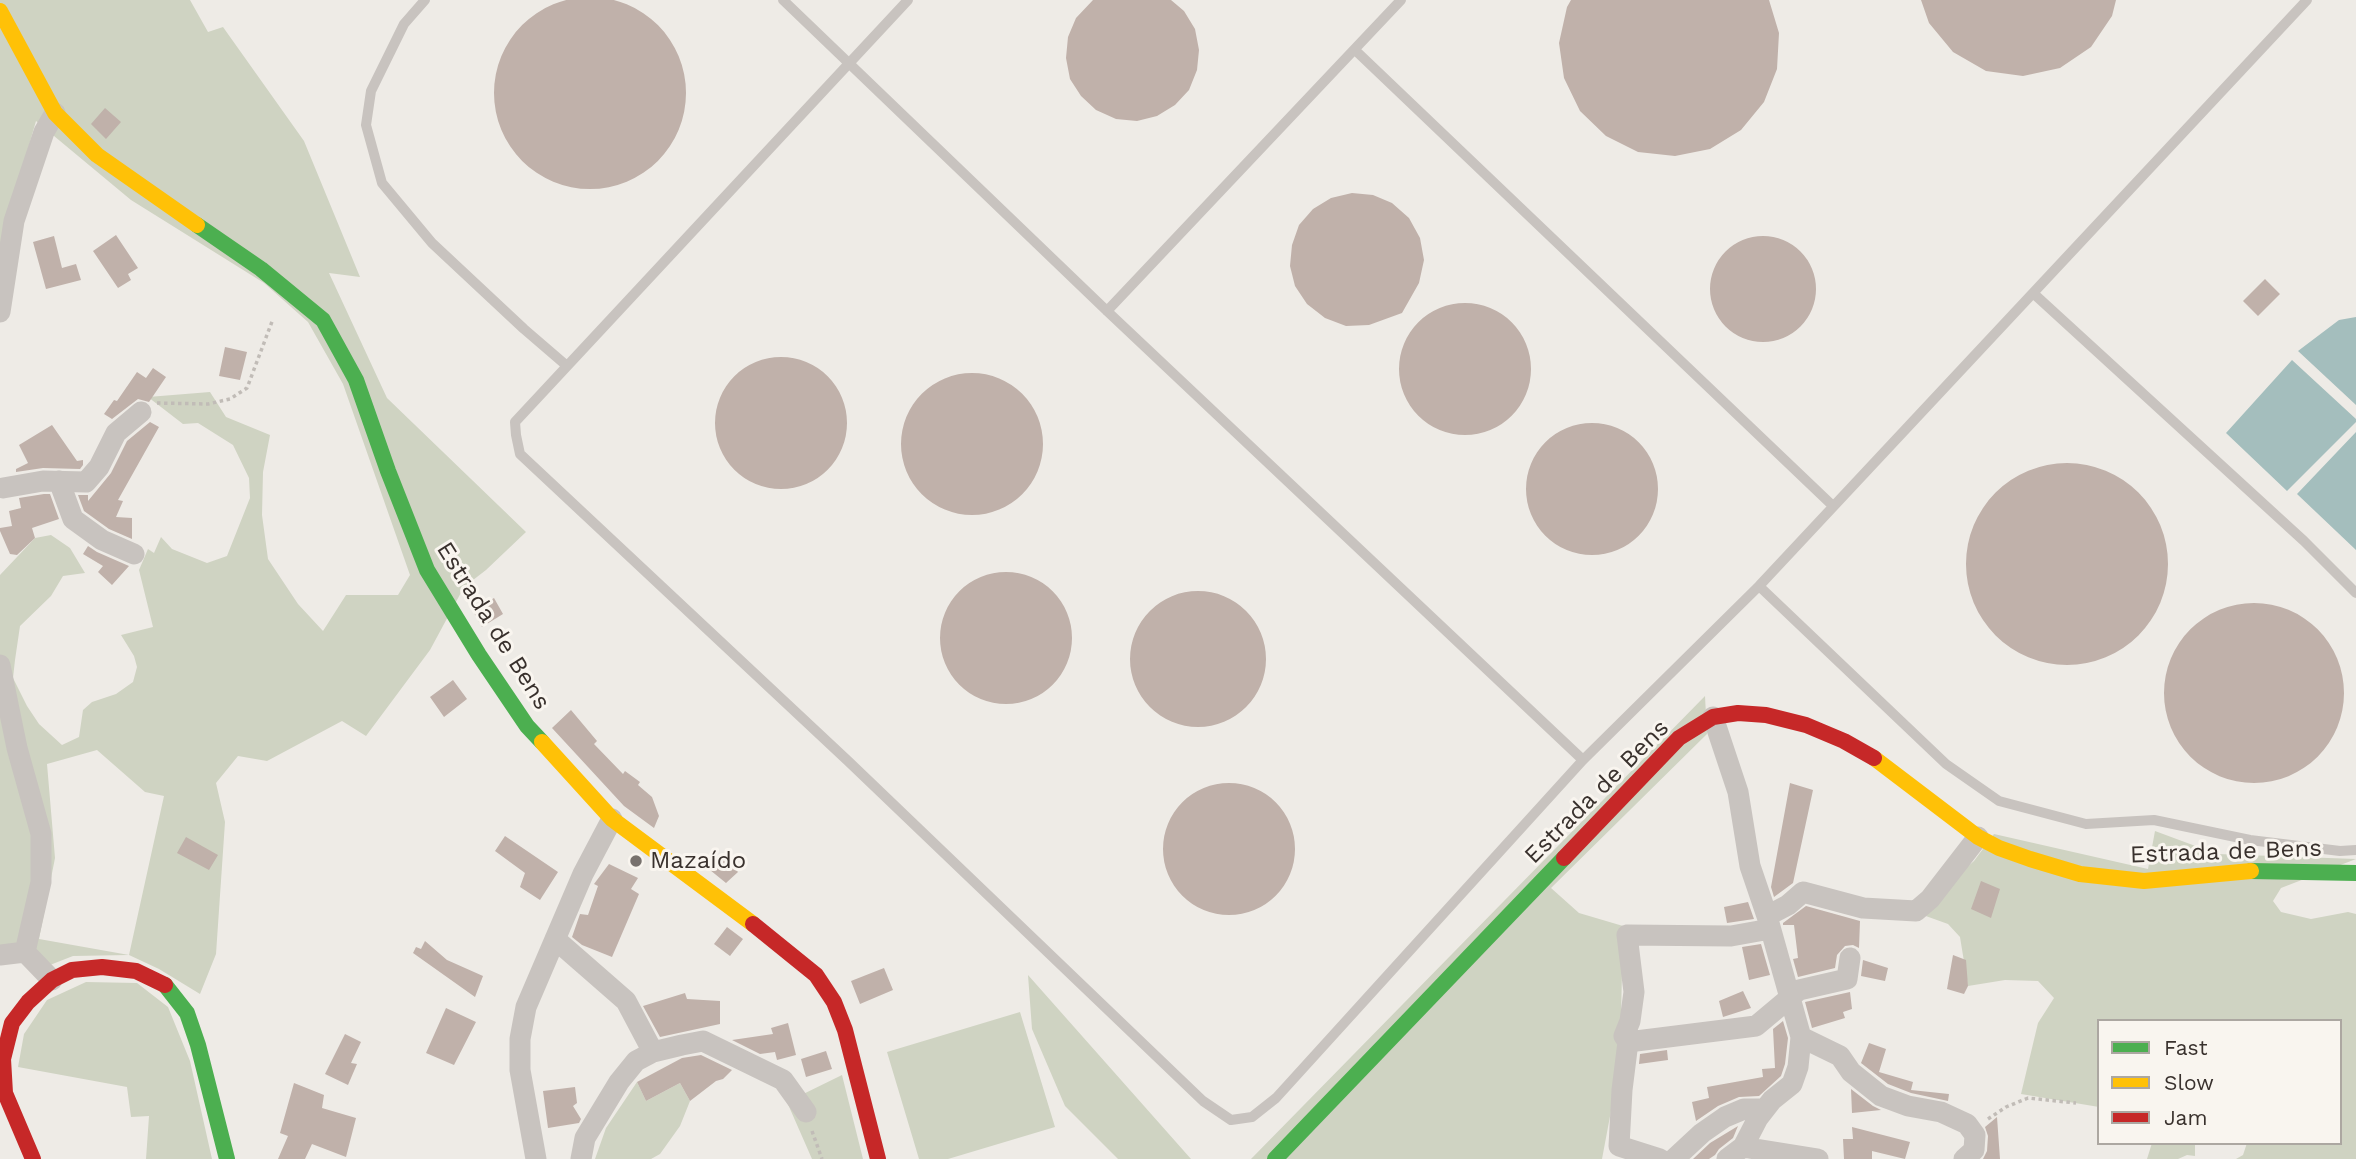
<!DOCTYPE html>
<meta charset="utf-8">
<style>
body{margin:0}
#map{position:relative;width:2356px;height:1159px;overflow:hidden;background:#eeebe6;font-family:"Work Sans",sans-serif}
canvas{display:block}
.legend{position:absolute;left:2097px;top:1019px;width:245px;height:126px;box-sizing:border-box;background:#f9f5ef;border:2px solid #aca7a1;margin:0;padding:9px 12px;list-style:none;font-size:21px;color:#39312d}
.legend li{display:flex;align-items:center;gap:14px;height:35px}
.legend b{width:35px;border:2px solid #aca7a1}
</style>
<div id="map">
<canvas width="2356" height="1159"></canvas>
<ul class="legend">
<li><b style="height:9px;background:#4caf50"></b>Fast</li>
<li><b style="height:9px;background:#ffc107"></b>Slow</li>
<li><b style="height:9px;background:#c62828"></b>Jam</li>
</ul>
</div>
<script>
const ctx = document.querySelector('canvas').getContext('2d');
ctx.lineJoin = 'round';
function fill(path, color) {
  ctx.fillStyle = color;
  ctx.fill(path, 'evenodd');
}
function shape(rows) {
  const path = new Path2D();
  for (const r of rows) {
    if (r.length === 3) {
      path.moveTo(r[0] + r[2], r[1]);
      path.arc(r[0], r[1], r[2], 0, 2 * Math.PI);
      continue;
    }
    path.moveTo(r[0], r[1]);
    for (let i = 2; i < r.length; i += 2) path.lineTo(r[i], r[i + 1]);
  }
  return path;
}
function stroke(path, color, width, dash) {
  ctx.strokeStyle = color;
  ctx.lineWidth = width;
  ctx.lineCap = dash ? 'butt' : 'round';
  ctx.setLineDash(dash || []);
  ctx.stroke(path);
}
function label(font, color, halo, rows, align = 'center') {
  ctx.font = font + ' "Work Sans",sans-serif';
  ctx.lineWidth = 6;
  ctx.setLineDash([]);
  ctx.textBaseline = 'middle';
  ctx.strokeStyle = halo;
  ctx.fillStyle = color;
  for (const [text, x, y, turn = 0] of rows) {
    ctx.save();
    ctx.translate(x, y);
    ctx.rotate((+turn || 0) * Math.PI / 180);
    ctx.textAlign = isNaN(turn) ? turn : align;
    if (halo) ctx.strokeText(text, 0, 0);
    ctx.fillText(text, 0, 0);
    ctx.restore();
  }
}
const green = shape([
 [0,0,190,0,208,32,223,27,304,141,360,277,329,273,387,398,526,532,486,570,464,587,430,650,366,736,342,721,267,761,238,756,216,783,225,822,216,954,200,994,159,969,129,955,73,956,32,972,23,959,0,962,0,575,35,538,51,535,70,548,85,573,63,576,51,596,20,626,15,660,13,678,27,706,39,724,62,745,79,737,83,710,92,702,116,694,133,682,137,667,134,656,121,635,153,627,139,570,148,549,154,553,161,537,172,549,207,563,227,556,250,498,249,478,233,445,198,423,183,424,148,397,210,392,226,417,270,435,263,472,262,515,268,559,298,604,323,631,346,595,398,595,410,575,343,384,308,322,264,283,131,200,36,121,8,218,0,258],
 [97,750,145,792,164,796,129,955,39,939,55,858,47,764],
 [1705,696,1707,734,1551,888,1579,913,1623,926,1620,1063,1602,1159,1251,1159],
 [2155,831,2217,854,2356,859,2281,888,2273,901,2281,912,2311,919,2348,912,2356,914,2356,1159,2236,1159,2243,1155,2247,1143,2340,1143,2340,1021,2099,1021,2099,1107,2021,1094,2038,1023,2054,998,2038,981,2005,980,1968,986,1960,937,1948,924,1923,915,1949,883,1974,861,1994,834,2148,869],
 [1028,975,1191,1159,1118,1159,1065,1106,1032,1029],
 [86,982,137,983,168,1007,190,1061,212,1159,146,1159,149,1116,131,1117,127,1087,18,1067,24,1034,47,1000],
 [1020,1012,1055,1127,948,1159,919,1159,887,1052],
 [842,1075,863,1159,812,1159,787,1102],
 [637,1082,646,1101,680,1083,690,1101,680,1126,660,1154,651,1159,595,1159,606,1128],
 [2152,1143,2195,1143,2195,1156,2187,1155,2178,1159,2147,1159]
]);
const water = shape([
 [2356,317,2356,405,2298,351,2339,320],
 [2292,360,2356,419,2356,422,2287,491,2226,433],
 [2356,432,2356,550,2297,494]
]);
const building = shape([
 [590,93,96],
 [1093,0,1171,0,1184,11,1195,29,1199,50,1197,70,1189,90,1175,105,1157,116,1137,121,1116,119,1096,110,1081,96,1070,79,1066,58,1068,37,1076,18],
 [1571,0,1769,0,1779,33,1777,69,1764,102,1741,130,1710,149,1675,156,1638,152,1606,136,1580,111,1564,78,1559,43,1567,7],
 [1921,0,2116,0,2112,16,2091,47,2060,68,2023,76,1986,71,1953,52,1929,23],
 [105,108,121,122,106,139,91,124],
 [1352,193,1373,195,1392,203,1409,218,1420,238,1424,260,1419,283,1402,313,1369,325,1346,326,1325,318,1307,304,1295,286,1290,266,1292,245,1299,225,1313,209,1331,198],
 [116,235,138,268,128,274,131,280,118,288,93,251],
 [54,236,62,268,76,264,81,280,46,289,33,242],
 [1763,289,53],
 [2265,279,2280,294,2258,316,2243,301],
 [1465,369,66],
 [225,347,247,352,240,380,219,376],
 [781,423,66],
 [153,368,166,377,149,402,138,399,112,419,104,414,114,400,117,401,137,372,146,378],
 [972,444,71],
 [150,422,159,427,118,500,123,501,116,517,132,518,132,539,109,529,84,511,78,495,88,495,88,501,111,473,127,441],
 [1592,489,66],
 [52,425,77,461,83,460,83,465,80,469,43,468,16,472,16,469,28,463,19,445],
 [2067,564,101],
 [44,494,50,494,59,519,32,528,35,538,17,555,10,554,0,531,0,528,12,526,9,511,21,508,19,498],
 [88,546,97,552,129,566,112,585,98,572,103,566,83,554],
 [1006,638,66],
 [1198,659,68],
 [494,598,503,614,482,627,473,611],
 [2254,693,90],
 [453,680,467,699,444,717,430,697],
 [571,710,597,741,594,744,623,774,625,771,640,782,638,785,652,797,659,816,654,828,624,806,552,728],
 [1229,849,66],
 [1790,783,1813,790,1793,883,1774,897,1771,887],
 [505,836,558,872,540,900,520,887,525,873,495,851],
 [186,837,218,855,209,870,177,853],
 [724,857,738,872,726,883,710,870],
 [609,864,638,878,631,889,639,894,612,957,582,945,572,937,580,914,588,915,598,886,594,884],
 [1981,881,2000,889,1991,918,1971,909],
 [1748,902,1754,919,1727,923,1724,907],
 [1806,906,1860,921,1859,948,1853,945,1845,946,1837,955,1835,968,1798,977,1793,959,1798,958,1794,925,1783,925,1783,923],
 [727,927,743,939,730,956,714,944],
 [425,941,447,960,483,976,475,997,413,953,416,947,421,949],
 [1761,944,1770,975,1749,980,1742,947],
 [1953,955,1966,960,1968,986,1964,994,1947,989],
 [1863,960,1888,968,1885,981,1861,976],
 [884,968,893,990,860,1004,851,981],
 [1743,991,1751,1008,1723,1017,1719,1001],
 [1850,992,1852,1009,1843,1012,1845,1018,1812,1028,1805,1002],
 [685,993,687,999,720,1001,720,1024,660,1037,643,1006],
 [446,1008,476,1022,454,1065,426,1053],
 [1783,1021,1788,1038,1785,1064,1781,1076,1759,1096,1739,1097,1718,1106,1696,1121,1692,1102,1709,1098,1707,1087,1763,1077,1762,1069,1775,1068,1773,1029],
 [788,1023,796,1055,777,1060,775,1052,760,1054,732,1040,773,1034,771,1028],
 [345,1034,361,1042,351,1063,357,1064,348,1085,325,1074],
 [1869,1043,1886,1049,1879,1072,1913,1082,1911,1090,1949,1094,1948,1101,1911,1093,1888,1084,1861,1063],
 [1667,1050,1668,1060,1639,1064,1640,1054],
 [826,1051,832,1069,806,1077,801,1059],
 [701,1055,732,1070,723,1079,716,1081,690,1101,680,1083,646,1101,637,1082,682,1058],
 [294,1083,324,1095,322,1108,356,1118,346,1157,312,1144,305,1159,278,1159,288,1136,280,1133],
 [575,1087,577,1103,573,1106,581,1119,579,1123,548,1128,543,1091],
 [1851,1089,1873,1106,1881,1110,1852,1113],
 [1997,1117,2000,1159,1983,1159,1987,1151,1988,1136,1985,1127],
 [1738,1126,1733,1138,1719,1149,1715,1155,1709,1159,1693,1159,1710,1143],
 [1852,1127,1910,1142,1905,1159,1872,1151,1872,1159,1844,1159,1843,1139,1853,1139]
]);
const path = shape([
 [157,403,208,404,230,399,247,388,273,319],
 [1988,1119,2006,1107,2028,1098,2076,1103],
 [812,1131,822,1159]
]);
const lane = shape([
 [425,0,404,24,371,91,366,125,382,183,432,243,524,329,567,366],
 [783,0,1107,311,1583,760],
 [908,0,515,422,516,435,520,454,848,761,1203,1101,1231,1120,1252,1117,1276,1098,1583,760,1759,586,2307,0],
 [1355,50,1833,506],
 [2033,293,2304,541,2356,593],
 [1107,311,1401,0],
 [1759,586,1946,764,1999,801,2086,824,2154,820,2250,840,2340,851,2356,850]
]);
const street = shape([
 [0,312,14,221,44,132,55,113],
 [59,481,73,519,102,540,134,554],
 [3,488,43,481,86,482,99,467,116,433,141,412],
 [0,665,17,748,41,834,41,882,25,952,0,955],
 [1713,717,1738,792,1750,866,1767,916,1801,1037,1798,1067,1792,1084,1772,1100,1758,1118,1743,1147,1727,1159],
 [1767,916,1788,905,1803,892,1863,908,1916,911,1930,899,1978,837],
 [555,939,626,1001,653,1052],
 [25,952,52,980],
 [1801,1037,1840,1056,1851,1072,1881,1096,1908,1106,1941,1112,1967,1124,1975,1135,1974,1150,1964,1159],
 [1628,1042,1624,1036,1630,1021,1634,992,1627,935,1731,936,1770,929],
 [1743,1147,1818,1159],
 [536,1159,520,1070,520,1039,526,1007,583,874,612,819],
 [581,1159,585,1138,619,1082,636,1061,653,1052,682,1045,703,1041,783,1080,806,1112],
 [1660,1159,1619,1146,1622,1090,1628,1042,1756,1026,1799,990,1847,979,1850,958],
 [1674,1159,1702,1133,1725,1117,1744,1109,1765,1109]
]);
const fast = shape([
 [197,225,261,269,323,320,356,380,388,471,427,570,479,655,527,726,542,742],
 [2251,871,2356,873],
 [165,985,187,1013,198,1045,227,1159],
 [1275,1159,1564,858]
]);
const slow = shape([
 [0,11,55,113,97,155,197,225],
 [542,742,612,819,753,924],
 [1874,758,1978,837,1999,848,2030,859,2080,874,2144,881,2251,871]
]);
const jam = shape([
 [1564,858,1679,738,1713,717,1738,713,1766,715,1806,725,1844,741,1874,758],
 [753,924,816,975,834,1002,845,1030,878,1159],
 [33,1159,5,1093,3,1059,12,1023,28,1002,52,980,72,970,102,967,136,971,165,985]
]);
const markers = [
 [636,861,7,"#78726e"]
];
const streetNames = [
 ["Estrada de Bens",493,626,58],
 ["Estrada de Bens",1597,792,-45],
 ["Estrada de Bens",2226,852,-2]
];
const poiNames = [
 ["Mazaído",650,861]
];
fill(green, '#cfd3c2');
fill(water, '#a4bebd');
fill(building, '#c0b1aa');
stroke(path, '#c1bcb7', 3.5, [3.5, 3.5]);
stroke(lane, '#c8c3bf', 10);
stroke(street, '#c8c3bf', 21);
stroke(fast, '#4caf50', 16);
stroke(slow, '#ffc107', 16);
stroke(jam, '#c62828', 16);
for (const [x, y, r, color] of markers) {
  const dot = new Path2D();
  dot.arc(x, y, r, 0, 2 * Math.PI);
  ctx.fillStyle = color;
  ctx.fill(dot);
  stroke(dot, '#f9f5ef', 2.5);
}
label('24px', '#39312d', '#f9f5ef', streetNames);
label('24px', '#39312d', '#f9f5ef', poiNames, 'left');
</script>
